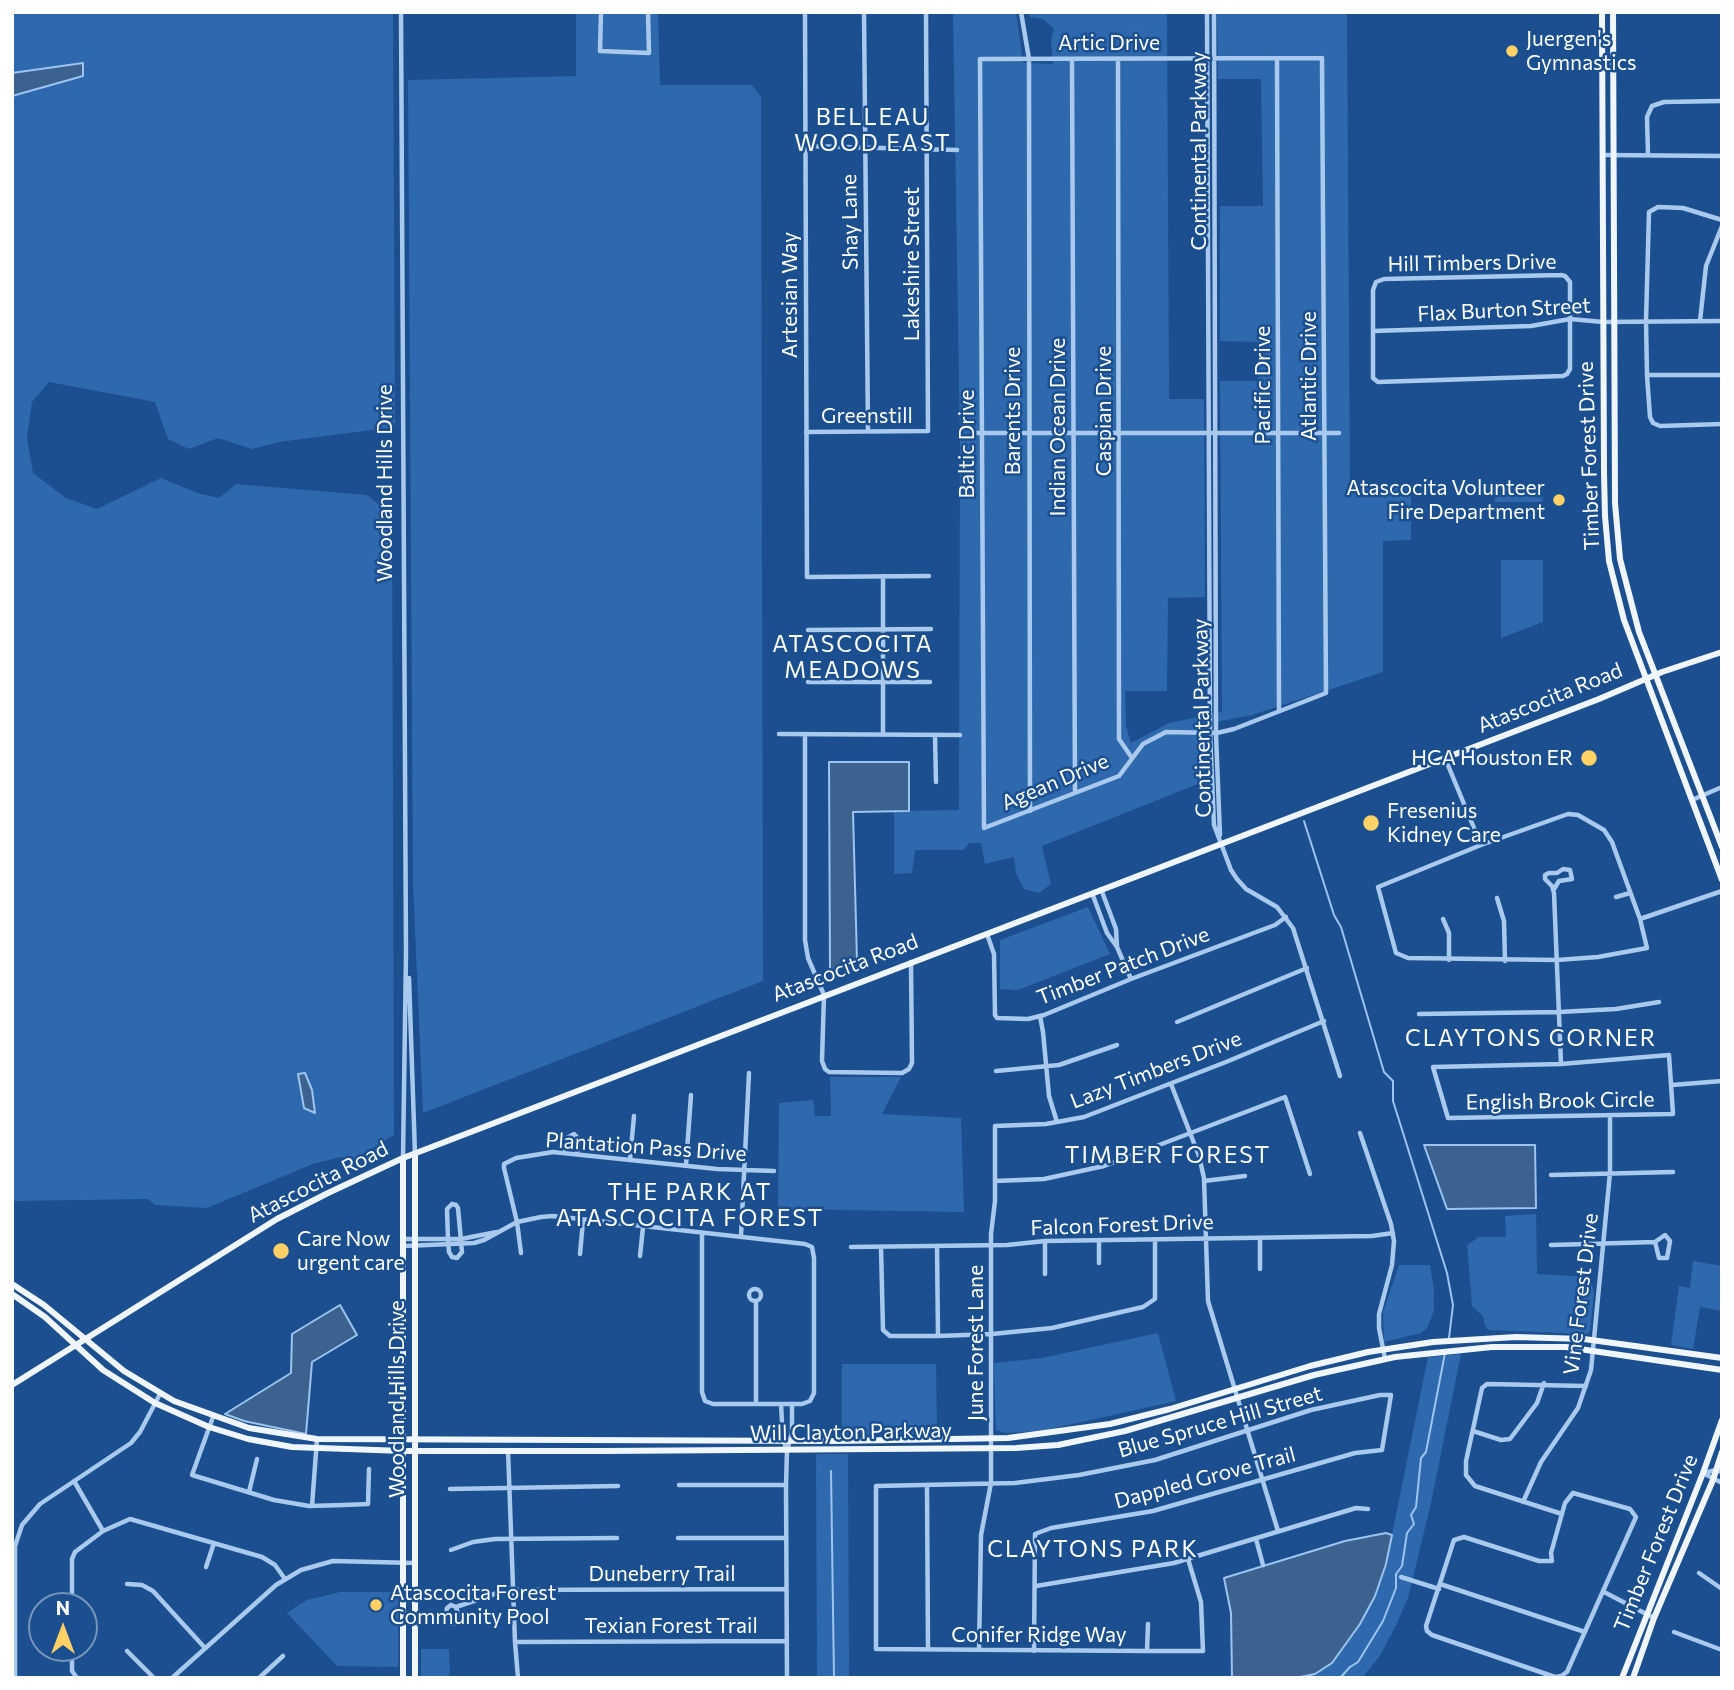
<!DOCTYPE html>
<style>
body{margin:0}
#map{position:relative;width:1734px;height:1690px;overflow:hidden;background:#1b4f8f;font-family:Commissioner,sans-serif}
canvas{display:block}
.frame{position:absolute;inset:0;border:14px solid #fff;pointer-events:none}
.north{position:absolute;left:28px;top:1592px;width:70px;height:70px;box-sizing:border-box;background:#1b4f8f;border:2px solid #7695bc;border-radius:50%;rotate:0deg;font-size:19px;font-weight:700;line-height:28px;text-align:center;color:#fff}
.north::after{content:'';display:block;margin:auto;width:24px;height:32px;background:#ffd166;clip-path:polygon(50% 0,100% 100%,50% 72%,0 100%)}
</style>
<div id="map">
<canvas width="1734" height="1690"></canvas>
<div class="frame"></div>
<div class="north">N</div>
</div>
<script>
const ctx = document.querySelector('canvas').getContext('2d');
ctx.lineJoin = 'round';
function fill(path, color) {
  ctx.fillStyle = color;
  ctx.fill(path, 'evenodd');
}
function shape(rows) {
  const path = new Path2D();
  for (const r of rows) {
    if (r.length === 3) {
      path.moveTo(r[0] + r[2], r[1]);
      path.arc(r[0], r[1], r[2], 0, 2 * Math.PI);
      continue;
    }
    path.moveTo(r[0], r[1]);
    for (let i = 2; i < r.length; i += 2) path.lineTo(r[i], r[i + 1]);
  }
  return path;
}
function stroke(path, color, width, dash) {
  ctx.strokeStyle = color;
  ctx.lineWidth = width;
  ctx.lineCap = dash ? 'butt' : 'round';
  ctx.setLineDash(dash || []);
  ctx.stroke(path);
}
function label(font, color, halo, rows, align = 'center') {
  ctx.font = font + ' Commissioner,sans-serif';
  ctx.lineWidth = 5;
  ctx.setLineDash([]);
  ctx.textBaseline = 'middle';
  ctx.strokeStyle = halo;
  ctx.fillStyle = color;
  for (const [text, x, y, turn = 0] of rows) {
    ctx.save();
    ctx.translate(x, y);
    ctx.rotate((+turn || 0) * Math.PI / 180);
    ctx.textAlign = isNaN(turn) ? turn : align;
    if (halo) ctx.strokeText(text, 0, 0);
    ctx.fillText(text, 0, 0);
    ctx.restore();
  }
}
const green = shape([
 [12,12,393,12,395,427,279,442,252,449,218,438,189,449,168,439,155,402,49,382,32,402,27,438,33,473,66,498,97,509,161,478,197,493,219,498,236,484,367,495,392,515,394,1135,352,1161,341,1157,313,1164,207,1208,155,1205,148,1199,12,1201],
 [576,12,658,12,660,85,752,85,761,97,763,981,423,1113,413,884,408,80,576,76],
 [953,12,1016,12,1023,63,1053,64,1051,40,1054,29,1043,19,1030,17,1028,12,1167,12,1169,399,1204,399,1205,597,1168,598,1167,691,1125,691,1126,726,1131,743,1169,723,1222,712,1220,381,1258,381,1258,342,1220,341,1220,206,1263,206,1261,79,1218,79,1217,12,1347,12,1350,484,1411,484,1411,540,1383,541,1383,672,1252,715,1200,725,1203,782,1042,846,1051,884,1039,893,1024,889,1016,873,1014,857,985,864,981,843,969,843,964,850,915,850,912,873,894,874,894,811,959,810,960,441],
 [1495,484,1542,484,1543,502,1495,502],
 [1501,560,1543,560,1543,622,1501,638],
 [1088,907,1110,954,1018,990,1000,989,1000,940],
 [830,1077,901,1077,882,1114,961,1118,964,1212,778,1209,779,1103,813,1100,815,1116,831,1116],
 [1536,1214,1537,1274,1590,1277,1594,1293,1590,1331,1587,1334,1489,1330,1485,1326,1483,1316,1472,1306,1467,1245,1479,1237,1506,1237,1505,1216],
 [1693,1261,1722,1266,1722,1311,1700,1307,1693,1349,1671,1345,1679,1286,1690,1288],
 [1399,1265,1430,1265,1434,1290,1434,1311,1427,1328,1421,1333,1384,1342,1383,1312],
 [1158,1333,1176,1401,1041,1431,1006,1433,996,1430,994,1363,1042,1358],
 [1461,1354,1431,1503,1408,1598,1396,1625,1380,1656,1362,1678,1295,1678,1315,1674,1360,1624,1375,1596,1386,1564,1428,1357],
 [842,1364,936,1364,937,1434,842,1435],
 [816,1454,848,1454,849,1678,817,1678],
 [340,1592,398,1592,398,1667,337,1666,287,1613,307,1600],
 [421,1649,449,1649,450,1678,421,1678]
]);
const water = shape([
 [83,63,83,76,12,96,12,73,83,63],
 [829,762,909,762,909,811,853,812,857,961,830,971,829,762],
 [305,1073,312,1090,315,1113,304,1108,298,1074,305,1073],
 [1424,1145,1535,1145,1536,1208,1447,1209,1424,1145],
 [340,1305,357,1335,312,1362,306,1434,244,1421,225,1414,291,1373,292,1334,340,1305],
 [1386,1533,1392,1535,1386,1564,1375,1596,1360,1624,1332,1663,1315,1674,1295,1678,1232,1678,1231,1613,1224,1578,1345,1541,1386,1533]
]);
const stream = shape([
 [1304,821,1334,915,1341,927,1384,1072,1393,1081,1393,1101,1447,1273,1453,1305,1449,1338],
 [831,1471,834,1678],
 [1340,1678,1350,1667,1358,1662,1383,1621,1396,1588,1396,1574,1402,1566,1407,1533,1414,1524,1411,1515,1416,1507,1421,1458,1426,1452,1445,1353]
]);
const minor = shape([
 [401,12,406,953,403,1158],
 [601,12,600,51,649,53,648,12],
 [805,12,807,577,929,576],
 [864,12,868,431],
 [1021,12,1029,59,1030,811],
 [1207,12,1210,733,1214,825,1231,870,1237,879,1246,889,1277,907,1293,928,1340,1076],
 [1214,12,1216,735,1220,835],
 [1322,58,1326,693,1234,729,1217,733,1166,732,1143,744,1119,776,984,828,980,59,1322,58],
 [1072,59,1075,793],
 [1277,59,1279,711],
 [1118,60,1119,739,1132,758],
 [805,146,957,150],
 [1603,155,1722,156],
 [1648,155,1647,117,1652,106,1664,102,1722,101],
 [1722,220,1683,208,1658,207,1649,212,1646,321,1647,375,1650,417,1653,423,1660,426,1722,424],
 [1561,275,1565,276,1570,282,1570,369,1567,374,1563,376,1378,382,1373,378,1373,290,1376,282,1384,279,1561,275],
 [1700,321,1706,266,1722,226],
 [1373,331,1531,326,1570,319,1603,322,1722,321],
 [1647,375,1722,375],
 [806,432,928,431,926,12],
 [973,433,1339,433],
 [883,576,883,734],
 [808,630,931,629],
 [808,682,930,682],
 [779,734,960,735],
 [805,734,805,940,808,958,824,995,822,1061,825,1069,829,1072,902,1073,909,1069,912,1063,911,962],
 [935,735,936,782],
 [1445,758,1481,845],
 [1692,800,1722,787],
 [1568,814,1578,815,1604,830,1612,842,1640,919,1647,948,1598,957,1557,960,1408,958,1396,953,1378,887,1481,845,1568,814],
 [1101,889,1116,929,1117,946],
 [1554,889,1559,881,1572,879,1570,870,1563,869,1557,873,1549,873,1545,875,1545,879,1552,886,1554,893,1561,1064],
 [1092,893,1107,933,1117,947,1131,979],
 [1616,897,1630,893],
 [1497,898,1504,921,1505,961],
 [1443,919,1449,933,1449,960],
 [1640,919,1722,891],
 [987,934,994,954,995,1015,997,1018,1028,1019,1044,1015,1131,979,1275,925,1286,917],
 [409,978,415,1154],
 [1419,1014,1559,1012,1616,1009,1659,1002],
 [1040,1016,1043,1032,1049,1096,1057,1122],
 [1177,1022,1307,968],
 [1669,1055,1673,1114,1448,1118,1433,1067,1561,1064,1669,1055],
 [996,1071,1059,1065,1117,1045],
 [1171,1084,1199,1156,1204,1178,1208,1301,1278,1531],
 [1672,1085,1722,1081],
 [1360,1133,1391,1224,1394,1241,1392,1265,1379,1314,1379,1328,1385,1359],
 [565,1153,567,1138,574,1134,579,1140,577,1154],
 [630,1160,634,1116],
 [686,1165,691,1095],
 [1551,1175,1673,1172],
 [995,1181,1044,1179,1104,1166,1285,1097,1310,1174],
 [1204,1181,1245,1176],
 [452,1204,456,1205,458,1208,462,1252,457,1258,452,1257,449,1252,448,1239,447,1209,452,1204],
 [741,1236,749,1073],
 [1260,1238,1260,1269],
 [404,1239,461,1239,497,1232],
 [1099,1240,1099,1263],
 [1045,1241,1045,1274],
 [1551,1245,1655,1242,1665,1235,1670,1241,1667,1258,1659,1258,1655,1242],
 [404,1246,474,1243,484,1240,517,1222,541,1217,553,1216,805,1244,812,1247,814,1258,814,1393,810,1401,802,1404,713,1404,705,1401,702,1392,702,1233],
 [937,1246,938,1336],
 [851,1247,1007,1245,1045,1241,1372,1236,1393,1233],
 [881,1247,883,1330,890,1336,938,1336,992,1334,1052,1328,1143,1307,1155,1299,1155,1239],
 [521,1253,517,1222,504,1168,504,1164,516,1158,553,1152,717,1169,774,1171],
 [580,1254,583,1221],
 [640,1256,643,1227],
 [755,1295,6],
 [756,1404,756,1301],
 [781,1404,783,1440,787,1450],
 [213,1417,192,1475,274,1500,309,1506,344,1505,368,1504,369,1469],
 [1473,1431,1501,1440,1510,1439,1537,1403,1544,1383],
 [508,1450,515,1642,518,1678],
 [1703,1473,1722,1483],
 [1704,1473,1716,1470,1722,1472],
 [74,1481,103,1531],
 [679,1485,786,1485],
 [927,1486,928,1649],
 [450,1489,618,1486],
 [249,1492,257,1459],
 [1573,1493,1630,1509,1636,1517,1567,1672,1561,1676,1555,1677,1432,1635,1427,1631,1426,1626,1454,1540,1464,1537,1539,1561,1552,1561,1551,1553,1565,1503,1573,1493],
 [1523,1502,1541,1462,1578,1408,1591,1370,1610,1173,1610,1116],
 [312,1506,317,1439],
 [1562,1514,1475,1486,1466,1475,1466,1461,1482,1388,1487,1384,1586,1386],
 [678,1538,786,1538],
 [1256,1539,1263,1565],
 [451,1550,473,1542,495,1539,617,1538],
 [206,1567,214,1543],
 [1699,1573,1722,1589],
 [1401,1577,1439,1589],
 [127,1584,142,1585,153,1591,205,1648],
 [1440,1584,1585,1632],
 [1036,1586,1174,1563,1356,1508,1368,1509],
 [1604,1592,1654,1618],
 [451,1605,456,1607,459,1618,457,1623,452,1624,448,1623,446,1615,447,1608,451,1605],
 [72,1606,72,1559,75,1552,103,1531,130,1519,262,1557,275,1565,285,1579],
 [456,1607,506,1590,786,1589],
 [1674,1632,1722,1650],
 [515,1642,786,1641],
 [72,1648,72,1671,77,1678],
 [979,1650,981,1535,991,1483,991,1234,995,1201,995,1126,1046,1124,1084,1117,1226,1062,1324,1021],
 [127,1651,154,1678],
 [1034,1651,1035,1534,1051,1528,1153,1511,1355,1453,1382,1450,1391,1395,1380,1395,1311,1410,1155,1460,1079,1475,1015,1483,876,1486,876,1649,1147,1651,1203,1651,1201,1602,1188,1559],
 [1147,1651,1148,1624],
 [15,1678,15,1546,22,1525,40,1504,131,1443,140,1432,160,1394],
 [172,1678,276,1585,301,1570,333,1561,415,1563],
 [259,1678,283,1656],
 [787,1678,786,1485,787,1450,792,1433,792,1404]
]);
const major = shape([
 [1602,12,1604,473,1605,516,1609,561,1624,620,1722,880],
 [1613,12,1615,503,1620,559,1639,632,1722,847],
 [12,1284,44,1305,124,1371,174,1401,249,1428,317,1439,836,1441,1008,1438,1110,1424,1170,1409,1310,1366,1368,1352,1433,1342,1516,1337,1584,1339,1722,1358],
 [12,1294,45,1317,103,1370,155,1403,209,1427,248,1439,292,1447,403,1451,605,1451,1016,1448,1058,1445,1125,1431,1314,1375,1395,1357,1492,1347,1566,1347,1722,1370],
 [12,1385,277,1219,328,1193,403,1158,1599,699,1662,672,1722,652],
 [403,1678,403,1158],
 [415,1678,415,1154],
 [1622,1678,1703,1473,1722,1420],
 [1633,1678,1654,1618,1713,1480,1722,1452]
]);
const markers = [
 [1512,51,7,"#ffd166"],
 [1559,500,7,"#ffd166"],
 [1589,758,9,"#ffd166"],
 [1371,823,9,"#ffd166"],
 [281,1251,9,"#ffd166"],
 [376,1605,7,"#ffd166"]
];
const poiNames = [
 ["Juergen's",1526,39],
 ["Gymnastics",1526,63],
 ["Atascocita Volunteer",1545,488,"right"],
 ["Fire Department",1545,512,"right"],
 ["HCA Houston ER",1573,758,"right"],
 ["Fresenius",1387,811],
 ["Kidney Care",1387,835],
 ["Care Now",297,1239],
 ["urgent care",297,1263],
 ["Atascocita Forest",390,1593],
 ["Community Pool",390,1617]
];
const streetNames = [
 ["Artic Drive",1109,43],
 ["Continental Parkway",1199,151,-90],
 ["Shay Lane",850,222,-91],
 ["Hill Timbers Drive",1472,263,-1],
 ["Lakeshire Street",912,264,-90],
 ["Artesian Way",790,295,-90],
 ["Flax Burton Street",1504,310,-3],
 ["Atlantic Drive",1309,376,-90],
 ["Pacific Drive",1263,385,-90],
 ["Barents Drive",1013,411,-90],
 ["Caspian Drive",1104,411,-90],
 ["Greenstill",867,416],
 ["Indian Ocean Drive",1058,427,-90],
 ["Baltic Drive",967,444,-90],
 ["Timber Forest Drive",1589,456,-92],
 ["Woodland Hills Drive",385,483,-90],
 ["Atascocita Road",1550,698,-22],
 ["Continental Parkway",1202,718,-91],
 ["Agean Drive",1055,782,-23],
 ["Timber Patch Drive",1123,966,-21],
 ["Atascocita Road",845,968,-21],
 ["Lazy Timbers Drive",1156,1070,-21],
 ["English Brook Circle",1560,1101,-1],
 ["Plantation Pass Drive",646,1147,4],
 ["Atascocita Road",318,1182,-27],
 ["Falcon Forest Drive",1122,1225,-2],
 ["Vine Forest Drive",1581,1294,-83],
 ["June Forest Lane",976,1343,-90],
 ["Woodland Hills Drive",397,1399,-90],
 ["Blue Spruce Hill Street",1220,1422,-16],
 ["Will Clayton Parkway",851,1432,-1],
 ["Dappled Grove Trail",1205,1478,-15],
 ["Timber Forest Drive",1656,1543,-68],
 ["Duneberry Trail",662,1574],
 ["Texian Forest Trail",671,1626],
 ["Conifer Ridge Way",1039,1635]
];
const neighbourhoodNames = [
 ["BELLEAU",873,117],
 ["WOOD EAST",873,143],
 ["ATASCOCITA",853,644],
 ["MEADOWS",853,670],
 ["CLAYTONS CORNER",1531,1038],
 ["TIMBER FOREST",1168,1155],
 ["THE PARK AT",690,1192],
 ["ATASCOCITA FOREST",690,1218],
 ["CLAYTONS PARK",1093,1549]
];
fill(green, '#2e69ad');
fill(water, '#3c6290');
stroke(water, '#9cc4f0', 2);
stroke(stream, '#9cc4f0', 2);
stroke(minor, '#a9c9ee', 4.5);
stroke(major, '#f0f6ff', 6);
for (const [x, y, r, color] of markers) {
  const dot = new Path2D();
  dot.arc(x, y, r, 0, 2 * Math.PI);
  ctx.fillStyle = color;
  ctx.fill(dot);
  stroke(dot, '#1b4f8f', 2.5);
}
label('21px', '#fff', '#1b4f8f', poiNames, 'left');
label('21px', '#fff', '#1b4f8f', streetNames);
ctx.letterSpacing = '2px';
label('23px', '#fff', '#1b4f8f', neighbourhoodNames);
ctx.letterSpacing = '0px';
</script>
